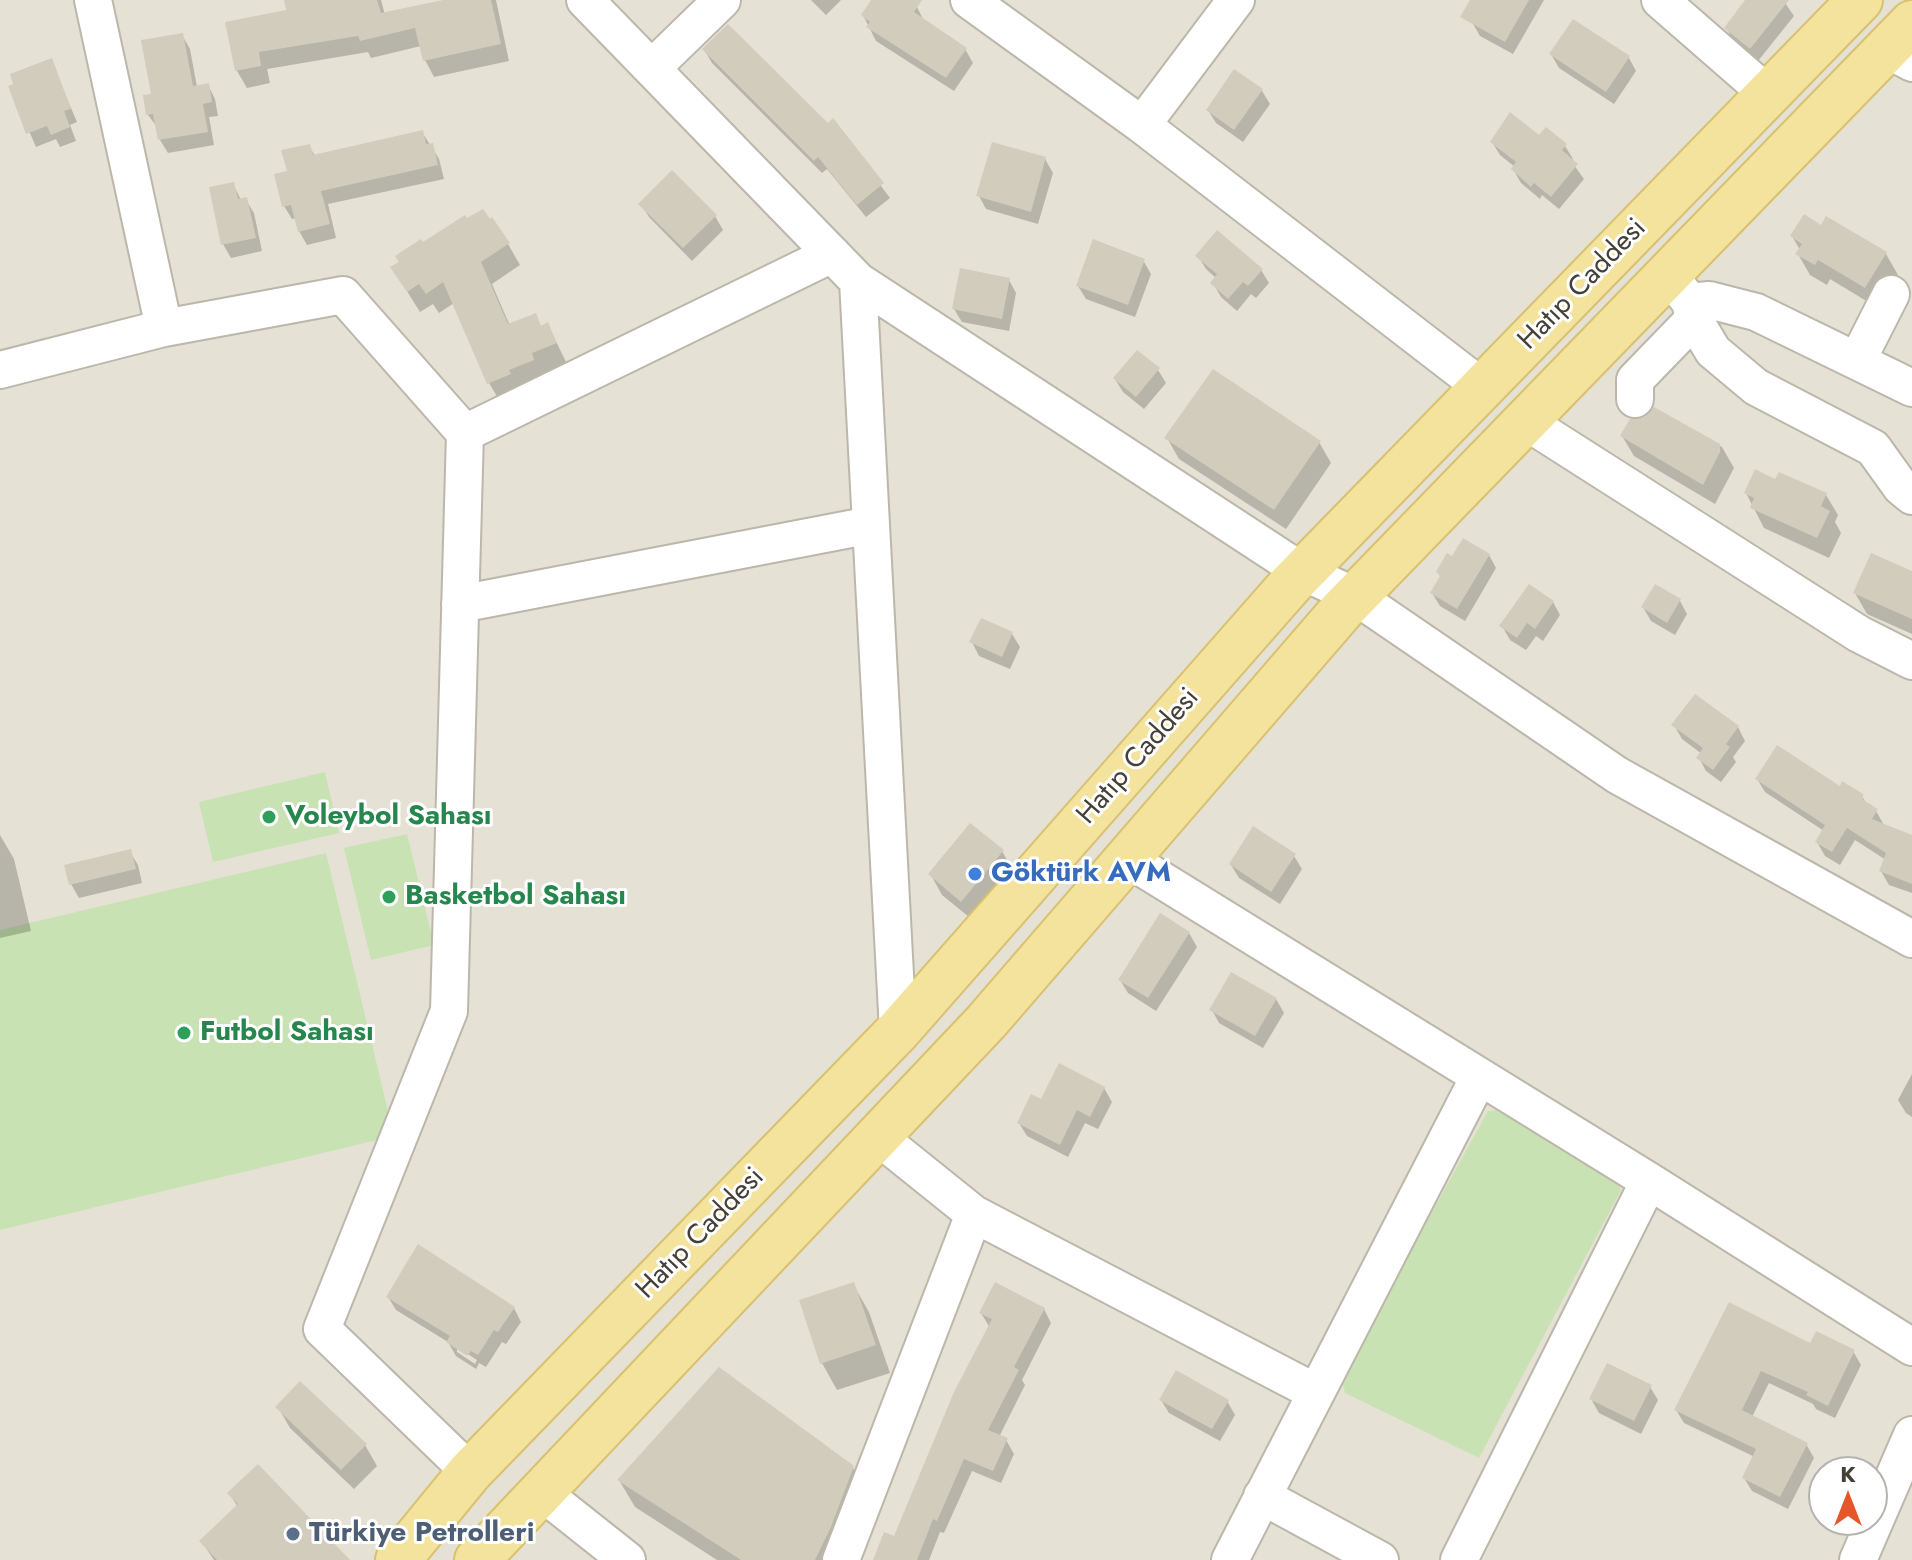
<!DOCTYPE html>
<meta charset="utf-8">
<style>
body{margin:0}
#map{position:relative;width:1912px;height:1560px;overflow:hidden;background:#f2efe7;font-family:Jost,sans-serif}
canvas{display:block}
.north{position:absolute;left:1808px;top:1456px;width:80px;height:80px;box-sizing:border-box;background:#fff;border:2px solid #b4b3af;border-radius:50%;rotate:0deg;font-size:22px;font-weight:700;line-height:32px;text-align:center;color:#444037}
.north::after{content:'';display:block;margin:auto;width:28px;height:36px;background:#e5562b;clip-path:polygon(50% 0,100% 100%,50% 72%,0 100%)}
</style>
<div id="map">
<canvas width="1912" height="1560"></canvas>
<div class="north">K</div>
</div>
<script>
const ctx = document.querySelector('canvas').getContext('2d');
ctx.lineJoin = 'round';
function fill(path, color) {
  ctx.fillStyle = color;
  ctx.fill(path, 'evenodd');
}
function shape(rows) {
  const path = new Path2D();
  for (const r of rows) {
    path.moveTo(r[0], r[1]);
    for (let i = 2; i < r.length; i += 2) path.lineTo(r[i], r[i + 1]);
  }
  return path;
}
function stroke(path, color, width, dash) {
  ctx.strokeStyle = color;
  ctx.lineWidth = width;
  ctx.lineCap = dash ? 'butt' : 'round';
  ctx.setLineDash(dash || []);
  ctx.stroke(path);
}
function label(font, color, halo, rows, align = 'center') {
  ctx.font = font + ' Jost,sans-serif';
  ctx.lineWidth = 6;
  ctx.setLineDash([]);
  ctx.textBaseline = 'middle';
  ctx.strokeStyle = halo;
  ctx.fillStyle = color;
  for (const [text, x, y, turn = 0] of rows) {
    ctx.save();
    ctx.translate(x, y);
    ctx.rotate((+turn || 0) * Math.PI / 180);
    ctx.textAlign = isNaN(turn) ? turn : align;
    if (halo) ctx.strokeText(text, 0, 0);
    ctx.fillText(text, 0, 0);
    ctx.restore();
  }
}
const residential = shape([
 [0,0,1912,0,1912,1560,0,1560],
 [1824,1472,1872,1472,1872,1520,1824,1520]
]);
const green = shape([
 [325,772,339,833,213,862,199,802],
 [407,834,434,945,371,960,344,848],
 [326,853,394,1136,0,1230,0,930],
 [1511,1109,1612,1174,1621,1190,1479,1458,1345,1393,1341,1377,1488,1111]
]);
const shadow = shape([
 [286,0,381,0,385,15,446,0,496,0,509,61,434,77,425,60,421,46,371,58,368,52,267,69,270,83,247,88,237,71,227,23,288,12],
 [811,0,841,0,826,15],
 [874,0,906,0,917,7,925,23,965,49,973,63,954,91,876,41,863,15],
 [1484,0,1544,0,1513,54,1480,36,1472,22],
 [1748,0,1783,0,1794,16,1758,61,1734,41,1726,28],
 [182,35,190,49,197,87,208,85,215,99,218,116,209,117,214,145,168,153,160,140,158,128,148,115,153,95],
 [704,49,828,125,832,121,890,198,866,217,827,169,822,173,712,63],
 [1551,54,1629,58,1636,71,1614,104,1559,68],
 [51,61,77,122,70,125,76,141,60,147,56,139,36,147,10,87],
 [1234,72,1262,91,1270,104,1243,142,1216,123,1208,110],
 [422,132,439,159,444,179,328,204,336,238,307,245,299,231,296,218,292,219,284,206,289,173,309,146,315,156],
 [1540,137,1565,146,1573,159,1571,161,1584,179,1559,209,1542,195,1540,199,1521,183,1513,169,1515,167,1500,155,1492,142],
 [1045,159,1053,173,1038,224,986,209,979,196],
 [233,184,241,200,246,200,254,213,262,251,231,258,223,244],
 [641,204,715,216,723,230,692,261,649,217],
 [1822,227,1886,254,1898,275,1878,308,1830,279,1827,285,1810,275,1798,254,1800,250,1792,236],
 [508,244,520,265,492,284,510,326,542,327,548,325,567,364,542,374,545,381,501,403,489,383,454,303,439,313,433,304,420,312,405,288,423,245],
 [1198,256,1261,270,1269,283,1256,298,1251,294,1237,311,1221,297,1213,283,1217,279,1206,269],
 [1143,260,1151,274,1135,317,1086,299,1078,286],
 [1009,280,1016,293,1009,331,962,322,954,309],
 [1158,370,1166,383,1144,409,1123,392,1115,379],
 [1654,410,1722,447,1734,468,1715,504,1634,456,1622,436],
 [1167,438,1319,442,1331,463,1286,529,1179,459],
 [1776,481,1826,495,1838,515,1835,522,1841,533,1829,558,1764,528,1746,493],
 [1489,555,1496,568,1465,621,1440,606,1432,593,1453,559],
 [1912,574,1912,634,1867,614,1855,593],
 [1680,601,1687,614,1675,635,1651,621,1643,607],
 [1553,602,1560,615,1543,641,1536,636,1526,650,1510,640,1502,626],
 [1012,634,1020,647,1010,669,979,656,972,642],
 [1674,725,1738,727,1745,741,1733,757,1736,762,1721,782,1706,771,1699,758,1702,754,1682,739],
 [1757,779,1840,788,1862,796,1867,805,1876,811,1884,825,1912,837,1912,893,1889,885,1881,871,1886,860,1855,840,1840,865,1825,856,1817,842,1824,831,1765,792],
 [0,835,14,859,31,931,0,938],
 [1002,851,1014,872,974,921,942,895,931,875],
 [130,852,138,865,142,883,79,898,71,884],
 [1294,856,1302,869,1280,904,1239,878,1231,865],
 [1189,933,1197,947,1156,1011,1128,993,1120,980],
 [1276,999,1284,1013,1263,1048,1219,1023,1212,1010],
 [1912,1074,1912,1117,1906,1113,1898,1100],
 [1104,1088,1112,1102,1098,1129,1085,1123,1068,1157,1027,1136,1019,1123,1042,1101],
 [853,1284,869,1312,890,1373,837,1390,822,1363],
 [388,1297,514,1308,521,1322,506,1344,502,1342,486,1367,479,1363,476,1369,456,1356,448,1342,396,1310],
 [457,1347,477,1360,475,1364,457,1352],
 [1044,1309,1051,1323,1022,1380,1025,1385,999,1437,1006,1440,1014,1454,1001,1483,972,1471,944,1533,940,1532,929,1560,875,1560,895,1538,990,1328,981,1313],
 [1811,1345,1853,1351,1861,1365,1835,1418,1816,1409,1813,1404,1769,1383,1752,1417,1806,1444,1814,1458,1788,1509,1752,1491,1744,1478,1755,1457,1684,1423,1676,1410],
 [1650,1387,1658,1400,1641,1434,1599,1413,1591,1399],
 [1161,1400,1227,1401,1235,1415,1220,1441,1169,1413],
 [278,1407,365,1445,377,1466,354,1489,290,1428],
 [853,1468,869,1496,844,1560,717,1560,635,1507,619,1480],
 [229,1493,347,1560,214,1560,201,1541,238,1507]
]);
const building = shape([
 [284,0,377,0,381,13,443,0,491,0,501,44,423,61,415,28,360,41,358,36,259,52,261,66,235,71,225,22,286,10],
 [871,0,922,0,914,12,967,48,946,78,866,27,870,22,861,15],
 [1470,0,1529,0,1505,42,1460,17],
 [1745,0,1789,0,1750,49,1724,28],
 [1573,19,1630,56,1606,92,1549,54],
 [728,24,828,123,833,118,884,183,857,205,818,157,814,161,702,49],
 [183,33,193,86,209,83,212,102,203,104,208,132,158,140,153,114,146,115,143,95,151,94,141,40],
 [52,58,71,109,64,111,70,127,51,135,47,126,26,134,8,86,13,84,10,74],
 [1234,69,1263,89,1234,130,1206,110],
 [1510,112,1539,135,1546,127,1567,144,1562,150,1578,164,1551,197,1534,183,1531,187,1511,169,1516,162,1490,142],
 [423,130,426,144,433,143,438,165,321,191,330,224,298,232,291,205,282,207,274,174,287,171,281,150,310,144,313,155],
 [992,142,1046,157,1031,212,976,196],
 [672,170,717,215,683,248,638,204],
 [234,182,238,199,247,197,256,238,221,245,209,187],
 [483,209,490,219,492,217,510,243,481,262,508,324,536,313,541,326,548,322,557,343,532,353,534,360,509,370,511,374,487,384,443,282,426,294,419,284,407,292,390,267,399,262,395,256,421,239,423,242,465,215,467,218],
 [1804,214,1821,225,1826,216,1887,252,1865,288,1818,260,1815,265,1795,254,1802,244,1790,236],
 [1217,230,1263,269,1248,286,1243,282,1228,299,1210,283,1217,274,1195,256],
 [1093,239,1145,259,1128,305,1076,286],
 [960,268,1010,278,1002,319,952,309],
 [1137,350,1160,368,1136,397,1113,378],
 [1213,369,1321,441,1274,510,1164,438],
 [1654,407,1720,444,1720,452,1703,485,1620,436,1630,419,1645,417],
 [1755,469,1775,479,1779,472,1827,493,1821,506,1830,511,1817,538,1750,508,1754,498,1744,493],
 [1463,538,1490,554,1457,609,1430,593,1440,576,1436,572,1447,553,1452,556],
 [1871,553,1912,571,1912,619,1853,593],
 [1529,584,1554,601,1535,629,1527,623,1517,638,1499,626],
 [1655,584,1681,599,1667,623,1641,607],
 [981,618,1013,632,1002,657,969,642],
 [1695,694,1739,726,1726,744,1730,747,1713,770,1696,758,1703,748,1671,725],
 [1777,745,1840,786,1842,781,1863,794,1863,800,1878,809,1872,819,1912,835,1912,884,1879,871,1886,853,1847,828,1832,852,1815,842,1825,825,1755,779],
 [970,823,1004,850,961,902,928,874],
 [1253,826,1296,854,1271,892,1229,864],
 [131,849,136,869,69,885,64,865],
 [1160,913,1190,932,1148,998,1118,980],
 [1231,972,1277,998,1255,1036,1209,1010],
 [1059,1063,1105,1087,1090,1117,1077,1110,1060,1145,1017,1123,1031,1094,1041,1099],
 [418,1244,515,1307,498,1332,494,1330,478,1355,471,1351,467,1356,446,1342,450,1336,386,1297],
 [854,1282,876,1345,820,1364,799,1300],
 [995,1282,1045,1308,1014,1367,1019,1370,988,1430,1008,1438,993,1471,964,1459,937,1521,933,1519,917,1560,873,1560,884,1532,894,1536,954,1392,992,1319,979,1313],
 [1729,1302,1810,1343,1816,1331,1855,1350,1828,1406,1806,1395,1808,1392,1761,1371,1742,1410,1808,1443,1780,1497,1742,1478,1756,1449,1674,1410],
 [1607,1363,1652,1385,1634,1421,1589,1399],
 [719,1367,854,1466,831,1527,815,1560,741,1560,617,1480],
 [1176,1370,1229,1400,1212,1429,1159,1400],
 [300,1381,367,1444,341,1470,275,1407],
 [258,1464,350,1560,217,1560,199,1541,238,1504,227,1493]
]);
const minor = shape([
 [93,0,164,328],
 [585,0,858,281,1303,572,1355,596,1617,775,1912,939],
 [969,0,1142,125,1483,388],
 [1660,0,1769,95],
 [1886,49,1912,63],
 [652,68,722,0],
 [1142,125,1236,0],
 [1668,274,1690,302,1694,319,1713,351,1756,387,1873,448,1901,487,1912,496],
 [858,281,898,1031],
 [1690,302,1709,300,1756,312,1912,388],
 [1857,361,1891,294],
 [0,370,164,328,343,295,465,433,449,1011,322,1329,470,1472],
 [1635,399,1635,380,1694,319],
 [1525,421,1859,634,1912,661],
 [465,433,832,254],
 [460,604,871,525],
 [1126,858,1649,1181,1912,1347],
 [877,1136,974,1214,1315,1392],
 [540,1491,627,1560],
 [1262,1496,1380,1560],
 [841,1560,974,1214],
 [1230,1560,1479,1077],
 [1459,1560,1649,1181],
 [1858,1560,1912,1435]
]);
const major = shape([
 [398,1560,470,1472,898,1031,1291,584,1860,0],
 [477,1560,986,1022,1342,610,1912,23]
]);
const markers = [
 [269,817,8,"#2e9e5b"],
 [975,874,8,"#3f7fe0"],
 [389,897,8,"#2e9e5b"],
 [184,1033,8,"#2e9e5b"],
 [293,1534,8,"#5c6f8a"]
];
const streetNames = [
 ["Hatıp Caddesi",1583,285,-46],
 ["Hatıp Caddesi",1139,757,-49],
 ["Hatıp Caddesi",701,1234,-46]
];
const leisureNames = [
 ["Voleybol Sahası",285,817],
 ["Basketbol Sahası",405,897],
 ["Futbol Sahası",200,1033]
];
const shopNames = [
 ["Göktürk AVM",991,874]
];
const serviceNames = [
 ["Türkiye Petrolleri",309,1534]
];
fill(residential, '#e5e1d5');
fill(green, '#c9e2b3');
fill(shadow, '#0003');
fill(building, '#d2ccbd');
stroke(minor, '#bcb7aa', 40);
stroke(major, '#d8c16f', 48);
stroke(minor, '#fff', 36);
stroke(major, '#f4e39d', 44);
for (const [x, y, r, color] of markers) {
  const dot = new Path2D();
  dot.arc(x, y, r, 0, 2 * Math.PI);
  ctx.fillStyle = color;
  ctx.fill(dot);
  stroke(dot, '#fff', 3);
}
label('28px', '#444037', '#fff', streetNames);
label('bold 28px', '#27864d', '#fff', leisureNames, 'left');
label('bold 28px', '#366cbe', '#fff', shopNames, 'left');
label('bold 28px', '#4e5e75', '#fff', serviceNames, 'left');
</script>
